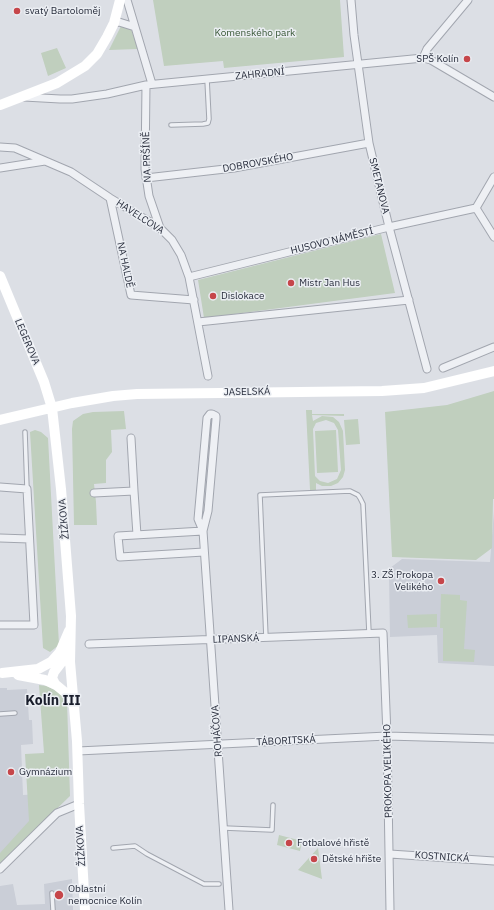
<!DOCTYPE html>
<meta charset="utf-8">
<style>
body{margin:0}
canvas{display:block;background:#dcdfe5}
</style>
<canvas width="494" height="910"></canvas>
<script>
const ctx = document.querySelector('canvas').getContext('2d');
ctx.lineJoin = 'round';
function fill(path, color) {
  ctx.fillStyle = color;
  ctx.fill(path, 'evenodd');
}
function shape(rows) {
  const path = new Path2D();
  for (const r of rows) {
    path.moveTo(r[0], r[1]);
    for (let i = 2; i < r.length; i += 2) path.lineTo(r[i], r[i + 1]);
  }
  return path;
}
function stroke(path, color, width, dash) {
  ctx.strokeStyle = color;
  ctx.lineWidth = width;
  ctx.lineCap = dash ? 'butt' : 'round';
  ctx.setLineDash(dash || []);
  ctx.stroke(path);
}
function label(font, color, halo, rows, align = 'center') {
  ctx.font = font + ' "IBM Plex Sans",sans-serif';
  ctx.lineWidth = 3;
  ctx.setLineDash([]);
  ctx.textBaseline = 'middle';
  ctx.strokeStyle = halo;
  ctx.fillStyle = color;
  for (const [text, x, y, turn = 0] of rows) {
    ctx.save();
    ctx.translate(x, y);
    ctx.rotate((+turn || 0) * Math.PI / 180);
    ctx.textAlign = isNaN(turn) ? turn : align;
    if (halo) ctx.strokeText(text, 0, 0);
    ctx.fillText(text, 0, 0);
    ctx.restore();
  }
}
const built = shape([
 [494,511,494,666,438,663,437,635,390,637,389,573,390,568,402,559,490,562],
 [0,688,7,688,7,690,27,689,29,720,32,720,33,744,21,745,23,795,39,794,40,815,0,854],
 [72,879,73,910,0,910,0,886,13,884,17,905,45,904,44,884]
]);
const green = shape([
 [153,0,340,0,344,57,224,68,223,61,164,66],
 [121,26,131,29,138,49,109,50],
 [57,48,66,68,48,76,41,53],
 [381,234,395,293,204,318,198,280],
 [494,391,494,499,493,499,492,548,476,560,392,557,385,412,447,405],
 [306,410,312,410,312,414,344,414,344,416,312,415,313,421,322,416,333,417,339,422,343,431,345,470,343,477,338,483,331,486,322,486,316,483,316,490,310,490],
 [326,420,334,423,338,430,341,470,337,479,328,483,320,481,315,476,313,429,316,423],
 [124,411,126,429,111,430,112,452,106,460,106,483,94,484,96,502,97,525,74,525,72,429,73,421,83,414,93,412],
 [358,419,360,444,346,445,344,420],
 [35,430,41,432,48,438,59,645,50,652,43,648,30,432],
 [336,430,338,472,317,473,315,431],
 [441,594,460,595,460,600,467,601,464,649,475,650,474,662,443,661,443,628,440,628],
 [437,614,437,627,408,628,407,615],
 [39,685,47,686,62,694,67,701,70,796,0,864,0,853,29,821,25,754,44,753],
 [279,835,302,841,300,851,277,845],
 [318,848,322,879,298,870]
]);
const lane = shape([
 [171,125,203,124,208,123,209,119,207,79],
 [25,432,27,489],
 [266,638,260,495,350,491,358,495,360,498,363,504,369,633],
 [0,714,15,713],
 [224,828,272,830,273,805],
 [113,848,135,846,147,854,204,884,219,884],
 [52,893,53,910]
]);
const street = shape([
 [127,0,152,84],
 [351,0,354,35,369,143,389,227,427,369],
 [114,23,119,22,135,27],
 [423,58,427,49,468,0],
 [146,85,145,169,149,196,160,228],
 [24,97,60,99,72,99,107,94,146,85,423,58,431,60,494,97],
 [0,147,15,148,71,172,110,198,160,228,172,240,181,255,189,277,208,376],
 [0,168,45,161],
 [146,178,234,168,369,143],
 [110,198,131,295,194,300],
 [476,208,494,177],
 [476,208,494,237],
 [189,277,389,227,476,208],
 [198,322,409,300],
 [443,368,494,347],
 [131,438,134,491],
 [0,487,27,489,34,625,0,625],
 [94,493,134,491,137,535],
 [203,531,198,519,207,418,210,414,212,414,216,416,216,419,208,511,203,531,229,910],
 [203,531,118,536,120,557,204,552],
 [0,538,29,539],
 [89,644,383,633,387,736,390,910],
 [78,751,387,736,494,739],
 [390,854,494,861],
 [0,869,57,813,79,804]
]);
const secondary = shape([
 [0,105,57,83,85,66,97,54,107,37,114,23,120,0],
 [0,276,44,382,52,408,61,489,71,616,70,662,77,741,79,804,85,910],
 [0,420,72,403,113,396,137,394,382,391,424,388,494,371],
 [68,651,61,663,54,672,52,678,55,684,67,694,71,703],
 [2,673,38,669,51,662,60,652,69,631],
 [18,675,45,680,56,685]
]);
const markers = [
 [17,11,4,"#c6464a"],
 [467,59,4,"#c6464a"],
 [291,283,4,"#c6464a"],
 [213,296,4,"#c6464a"],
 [441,581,4,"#c6464a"],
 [11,772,4,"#c6464a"],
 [289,843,4,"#c6464a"],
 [314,859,4,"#c6464a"],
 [59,895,5,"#c6464a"]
];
const poiNames = [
 ["svatý Bartoloměj",25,11],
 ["SPŠ Kolín",459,59,"right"],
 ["Mistr Jan Hus",299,283],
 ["Dislokace",221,296],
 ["3. ZŠ Prokopa",433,575,"right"],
 ["Velikého",433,587,"right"],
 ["Gymnázium",19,772],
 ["Fotbalové hřistě",297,843],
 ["Dětské hřište",322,859],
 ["Oblastní",68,889],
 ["nemocnice Kolín",68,901]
];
const parkNames = [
 ["Komenského park",255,33]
];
const streetNames = [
 ["ZAHRADNÍ",260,74,-6],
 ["NA PRŠÍNĚ",147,157,-92],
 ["DOBROVSKÉHO",258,163,-10],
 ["SMETANOVA",379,186,76],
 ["HAVELCOVA",140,217,33],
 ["HUSOVO NÁMĚSTÍ",332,241,-14],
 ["NA HALDĚ",125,265,78],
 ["LEGEROVA",27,342,67],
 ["JASELSKÁ",247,392,-1],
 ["ŽIŽKOVA",64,519,-95],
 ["LIPANSKÁ",236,639,-2],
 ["ROHÁČOVA",217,731,-94],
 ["TÁBORITSKÁ",286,741,-3],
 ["PROKOPA VELIKÉHO",388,771,-91],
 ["ŽIŽKOVA",81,846,-94],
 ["KOSTNICKÁ",442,857,4]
];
const districtNames = [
 ["Kolín III",53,701]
];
fill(built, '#caced7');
fill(green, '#c0cfbe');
stroke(lane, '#a2a6af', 5.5);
stroke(street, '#a2a6af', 9);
stroke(lane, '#eef0f4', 3.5);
stroke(street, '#eef0f4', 7);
stroke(secondary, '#fff', 10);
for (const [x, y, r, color] of markers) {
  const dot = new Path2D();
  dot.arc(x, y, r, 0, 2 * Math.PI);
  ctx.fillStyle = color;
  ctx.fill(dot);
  stroke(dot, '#ebeef3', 1.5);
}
label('10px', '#272c3b', '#ebeef3', poiNames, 'left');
label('10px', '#375635', '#ebeef3', parkNames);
label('10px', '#272c3b', '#ebeef3', streetNames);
label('bold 14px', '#191d2b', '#ebeef3', districtNames);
</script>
